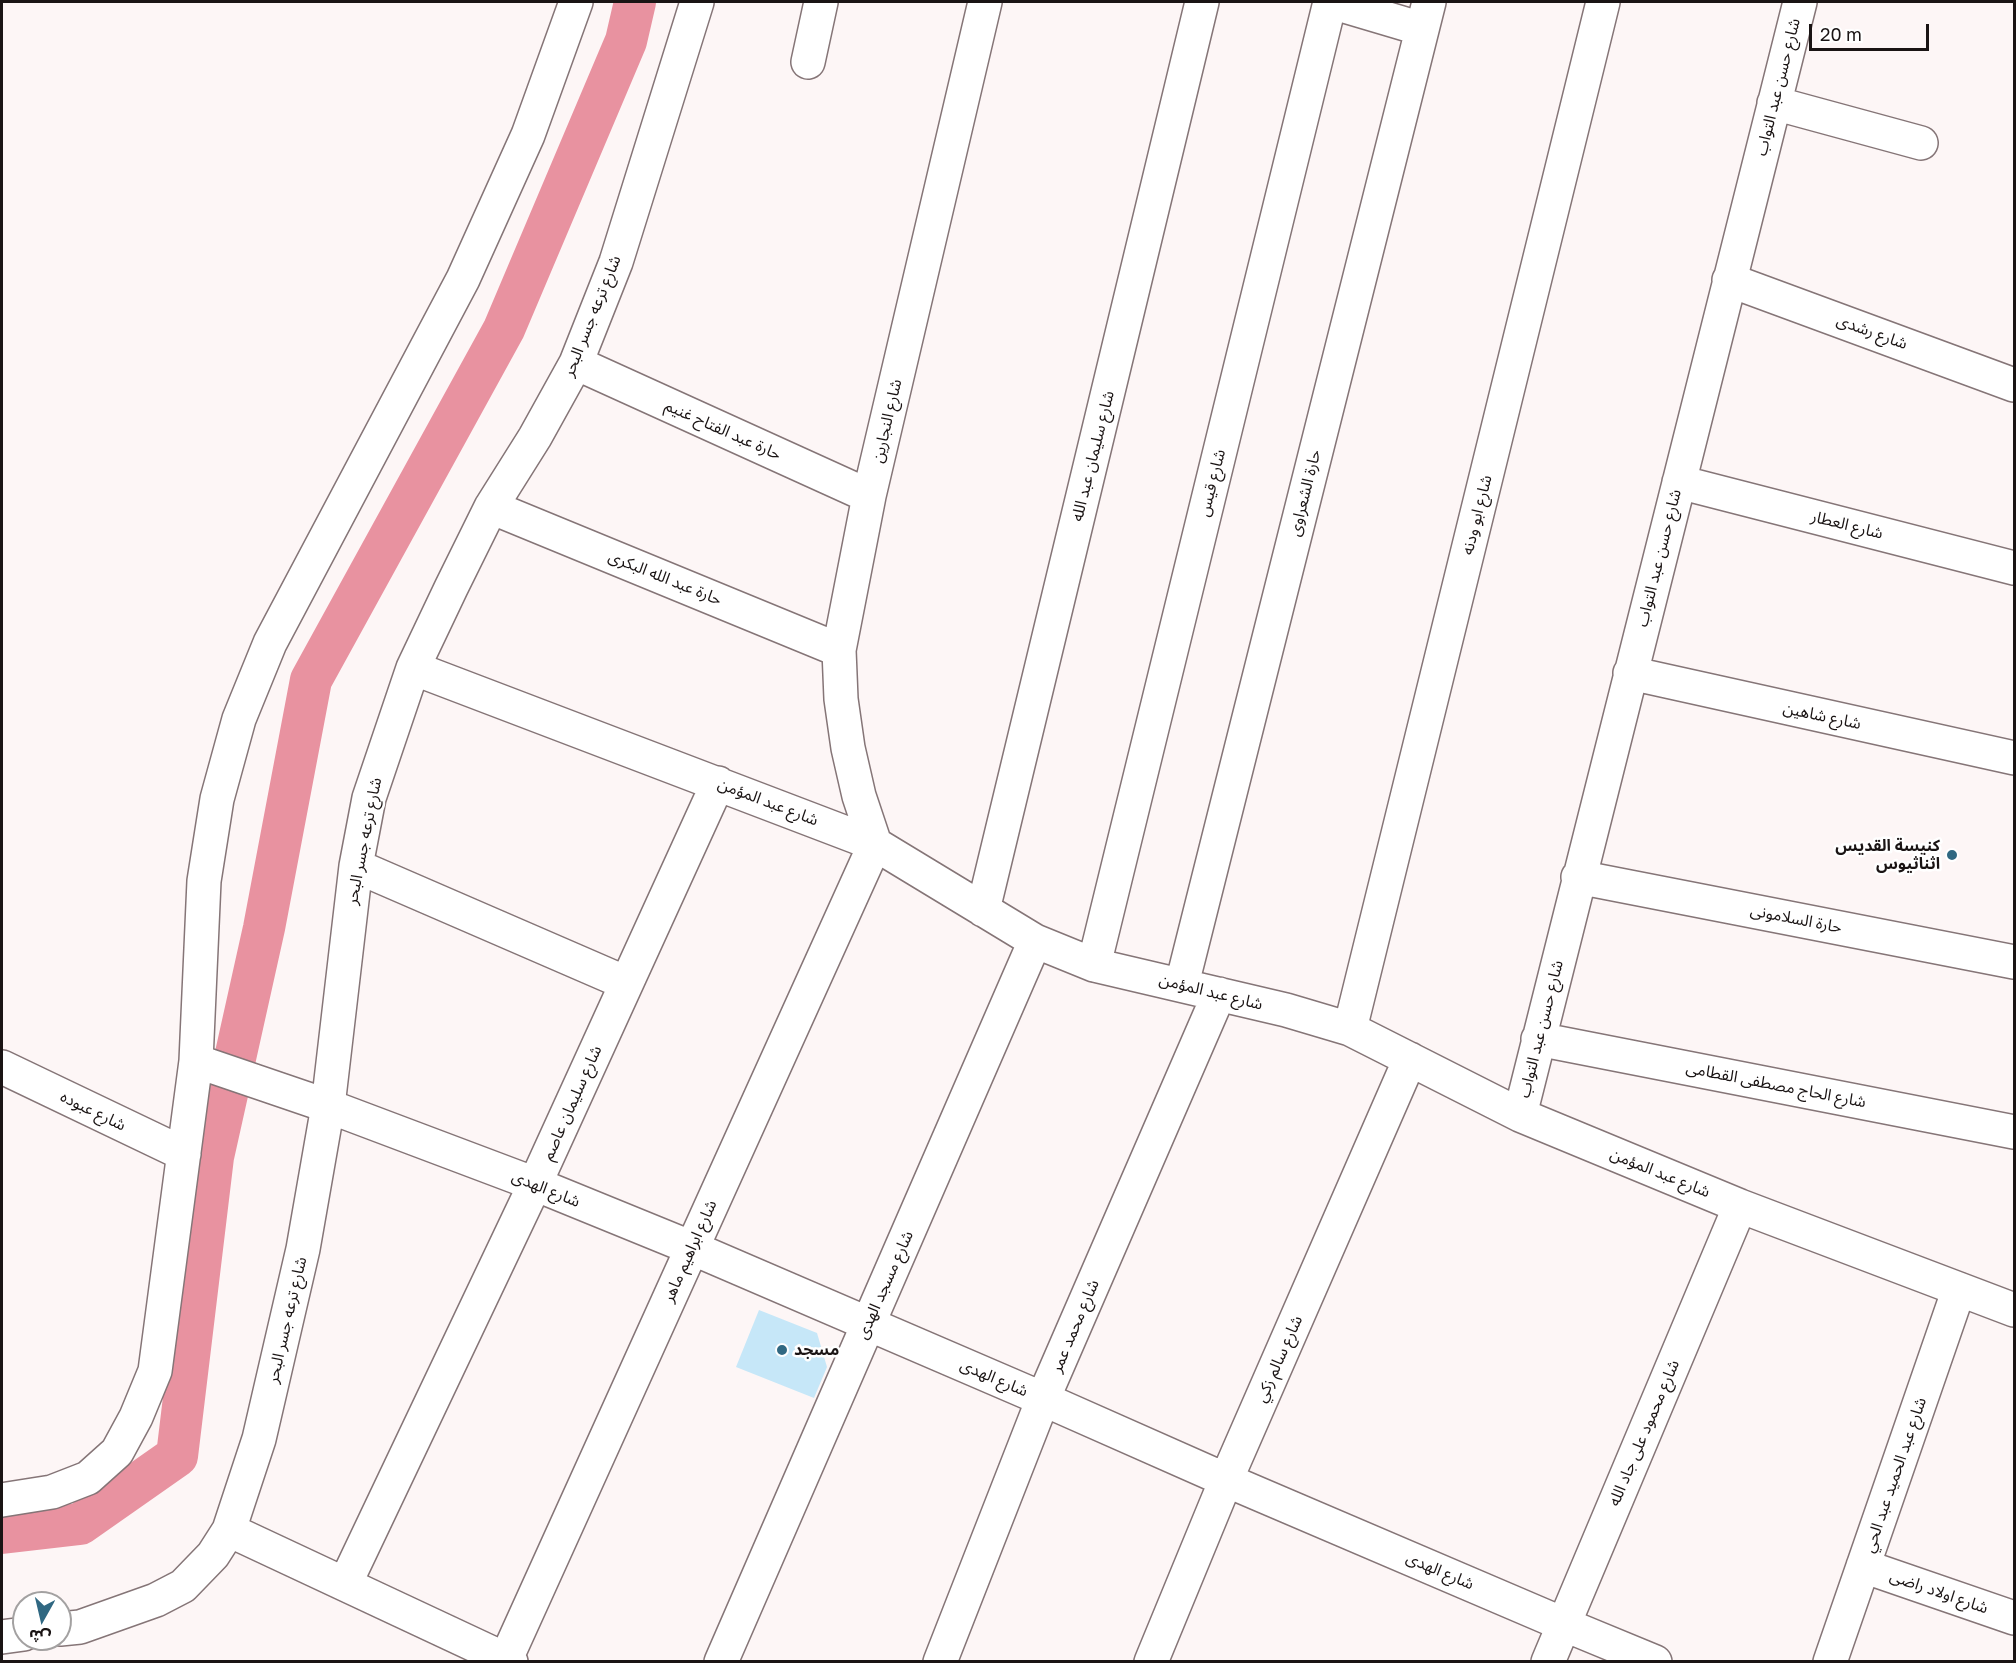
<!DOCTYPE html>
<meta charset="utf-8">
<style>
body{margin:0}
#map{position:relative;width:2016px;height:1663px;overflow:hidden;background:#fdf6f6;font-family:"Golos Text","Noto Sans Arabic",sans-serif}
canvas{display:block}
.frame{position:absolute;inset:0;border:3px solid #1a1414;pointer-events:none}
.north{position:absolute;left:12px;top:1591px;width:60px;height:60px;box-sizing:border-box;background:#fff;border:2px solid #a3a1a1;border-radius:50%;rotate:188deg;font-size:16px;font-weight:700;line-height:24px;text-align:center;color:#1a1414}
.north::after{content:'';display:block;margin:auto;width:21px;height:27px;background:#306882;clip-path:polygon(50% 0,100% 100%,50% 72%,0 100%)}
.scale{position:absolute;left:1809px;top:24px;width:120px;height:27px;box-sizing:border-box;border:3px solid #1a1414;border-top:0;padding-left:8px;font-size:18px;line-height:21px;white-space:nowrap;color:#1a1414;-webkit-text-stroke:4px #fff;paint-order:stroke}
</style>
<div id="map">
<canvas width="2016" height="1663"></canvas>
<div class="frame"></div>
<div class="north">ش</div>
<div class="scale">20 m</div>
</div>
<script>
const ctx = document.querySelector('canvas').getContext('2d');
ctx.lineJoin = 'round';
function shape(rows) {
  const path = new Path2D();
  for (const r of rows) {
    path.moveTo(r[0], r[1]);
    for (let i = 2; i < r.length; i += 2) path.lineTo(r[i], r[i + 1]);
  }
  return path;
}
function stroke(path, color, width, dash) {
  ctx.strokeStyle = color;
  ctx.lineWidth = width;
  ctx.lineCap = dash ? 'butt' : 'round';
  ctx.setLineDash(dash || []);
  ctx.stroke(path);
}
function fill(path, color) {
  ctx.fillStyle = color;
  ctx.fill(path, 'evenodd');
}
function label(font, color, halo, rows, align = 'center') {
  ctx.font = font + ' "Golos Text","Noto Sans Arabic",sans-serif';
  ctx.lineWidth = 5;
  ctx.setLineDash([]);
  ctx.textBaseline = 'middle';
  ctx.strokeStyle = halo;
  ctx.fillStyle = color;
  for (const [text, x, y, turn = 0] of rows) {
    ctx.save();
    ctx.translate(x, y);
    ctx.rotate((+turn || 0) * Math.PI / 180);
    ctx.textAlign = isNaN(turn) ? turn : align;
    if (halo) ctx.strokeText(text, 0, 0);
    ctx.fillText(text, 0, 0);
    ctx.restore();
  }
}
const canal = shape([
 [2,1533,80,1524,177,1456,213,1157,264,928,311,680,504,329,626,41,635,2]
]);
const building = shape([
 [759,1310,817,1333,827,1367,814,1398,736,1367]
]);
const street = shape([
 [1331,2,1422,29],
 [808,62,821,2],
 [1774,103,1921,143],
 [1729,280,2014,385],
 [576,363,869,496],
 [1679,482,2014,568],
 [491,507,839,650],
 [413,668,875,844,1035,941,1094,965,1286,1010,1350,1029,1520,1115,1740,1206,2014,1310],
 [1630,673,2014,758],
 [356,866,626,983],
 [1578,877,2014,962],
 [983,910,1202,2],
 [1094,965,1330,2],
 [1182,984,1429,2],
 [1350,1029,1603,2],
 [1538,1039,2014,1132],
 [196,1061,328,1106,535,1184,692,1248,1043,1399,1226,1480,1563,1624,1655,1662],
 [2,1067,184,1154],
 [1520,1115,1800,2],
 [2,1500,52,1492,88,1478,117,1452,136,1417,155,1371,196,1061,204,881,217,799,239,719,270,643,463,279,528,135,576,2],
 [229,1530,511,1662],
 [1863,1566,2014,1618],
 [345,1584,535,1184,718,783],
 [60,1629,80,1627,156,1600,183,1586,213,1555,229,1530,259,1439,303,1249,328,1106,356,866,369,798,413,668,451,588,491,507,535,437,576,363,616,262,697,2],
 [2,1637,24,1634],
 [506,1659,875,844,859,796,848,748,841,699,839,650,869,496,985,2],
 [721,1662,1035,941],
 [940,1662,1043,1399,1219,994],
 [1151,1662,1226,1480,1410,1059],
 [1548,1662,1740,1206],
 [1830,1662,1959,1289]
]);
const markers = [
 [1952,855,6,"#306882"],
 [782,1350,6,"#306882"]
];
const streetNames = [
 ["شارع حسن عبد التواب",1778,87,-76],
 ["شارع ترعه جسر البحر",592,316,-68],
 ["شارع رشدى",1872,332,20],
 ["شارع النجارين",887,421,-77],
 ["حارة عبد الفتاح غنيم",723,430,24],
 ["شارع سليمان عبد الله",1093,456,-76],
 ["شارع قيس",1212,483,-76],
 ["حارة الشعراوى",1305,493,-76],
 ["شارع ابو ودنه",1477,515,-76],
 ["شارع العطار",1847,525,14],
 ["شارع حسن عبد التواب",1659,558,-76],
 ["حارة عبد الله البكرى",665,578,22],
 ["شارع شاهين",1822,716,12],
 ["شارع عبد المؤمن",768,802,21],
 ["شارع ترعه جسر البحر",364,841,-79],
 ["حارة السلامونى",1796,919,11],
 ["شارع عبد المؤمن",1211,992,14],
 ["شارع حسن عبد التواب",1541,1029,-76],
 ["شارع الحاج مصطفى القطامى",1776,1085,11],
 ["شارع سليمان عاصم",572,1103,-66],
 ["شارع عبوده",93,1111,26],
 ["شارع عبد المؤمن",1660,1173,22],
 ["شارع الهدى",546,1189,22],
 ["شارع ابراهيم ماهر",690,1251,-66],
 ["شارع مسجد الهدى",885,1285,-66],
 ["شارع ترعه جسر البحر",287,1320,-77],
 ["شارع محمد عمر",1075,1326,-67],
 ["شارع سالم زكي",1279,1359,-66],
 ["شارع الهدى",994,1378,23],
 ["شارع محمود على جاد الله",1644,1433,-67],
 ["شارع عبد الحميد عبد الحي",1895,1475,-71],
 ["شارع الهدى",1440,1571,23],
 ["شارع اولاد راضى",1939,1592,19]
];
const poiNames = [
 ["كنيسة القديس",1940,846],
 ["اثناثيوس",1940,864],
 ["مسجد",794,1350,"left"]
];
stroke(canal, '#e892a0', 42);
fill(building, '#c6e7f8');
stroke(street, '#857577', 36);
stroke(street, '#fff', 33);
for (const [x, y, r, color] of markers) {
  const dot = new Path2D();
  dot.arc(x, y, r, 0, 2 * Math.PI);
  ctx.fillStyle = color;
  ctx.fill(dot);
  stroke(dot, '#fff', 2);
}
label('16px', '#1a1414', '#fff', streetNames);
label('bold 16px', '#1a1414', '#fff', poiNames, 'right');
</script>
